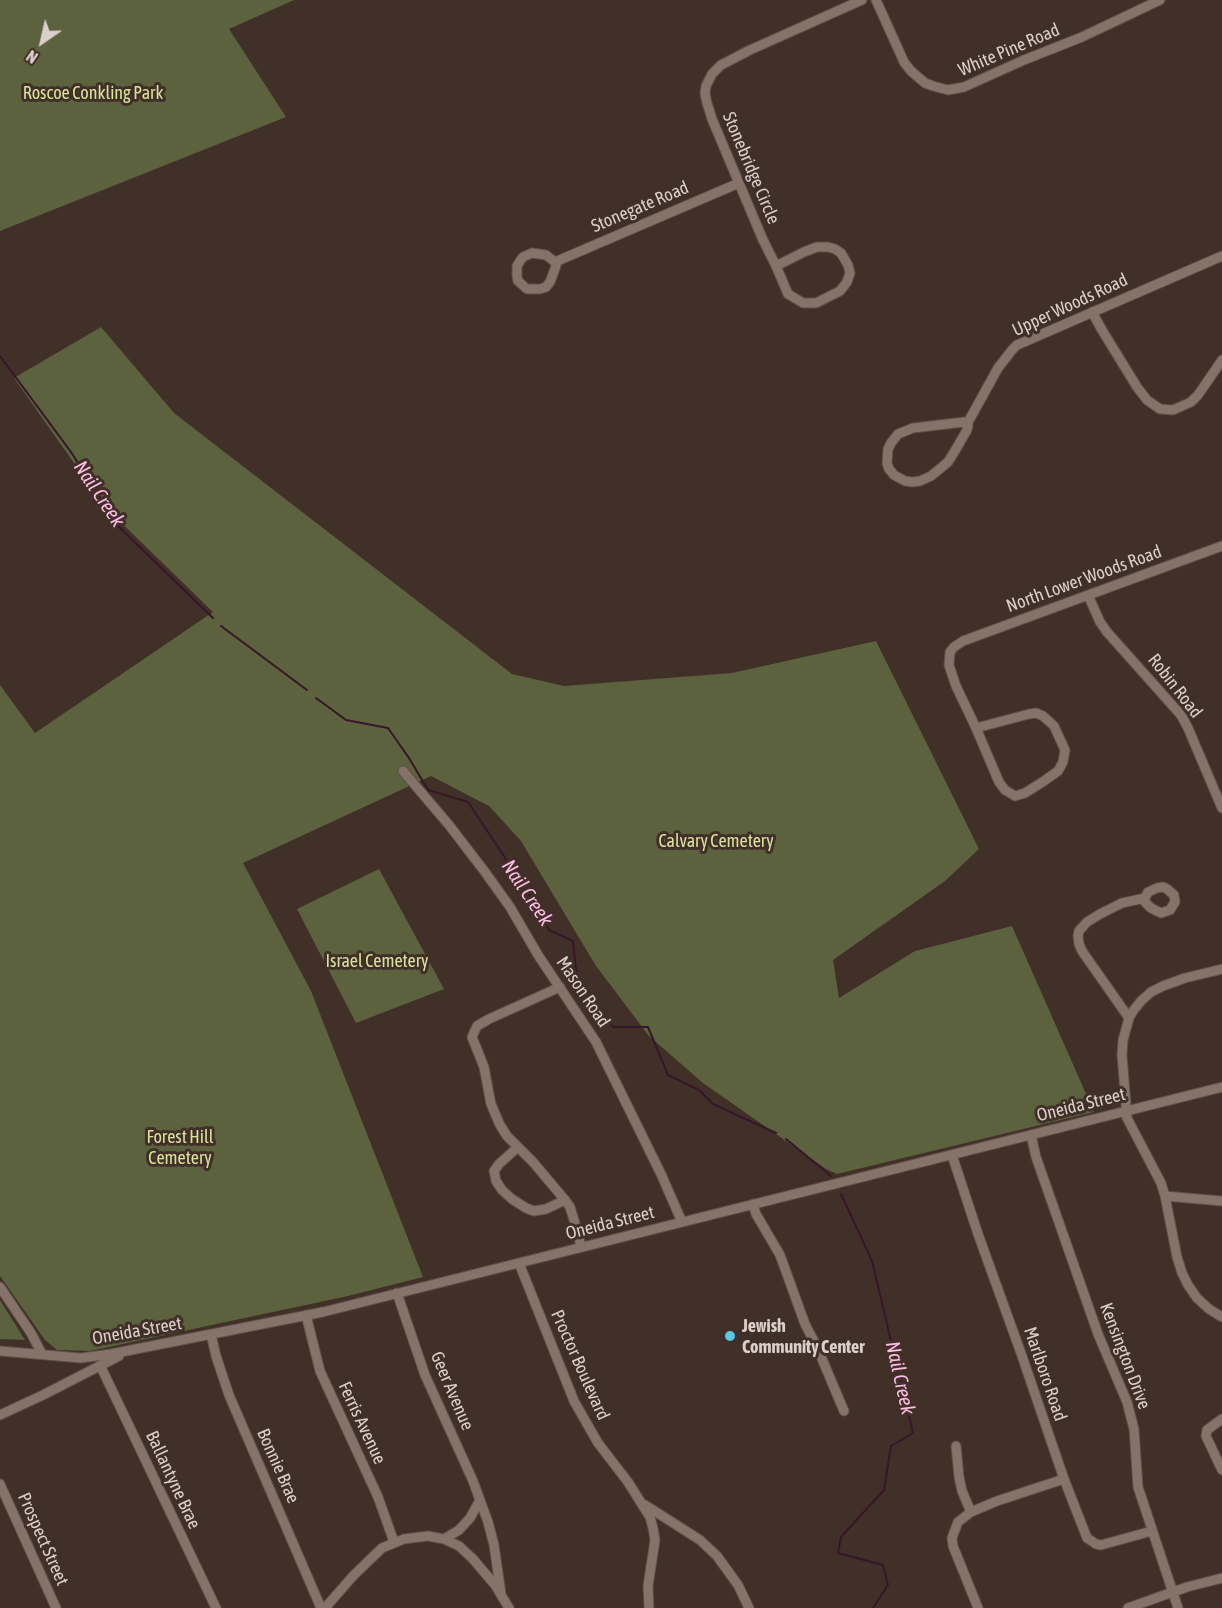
<!DOCTYPE html>
<style>
body{margin:0}
#map{position:relative;width:1222px;height:1608px;overflow:hidden;background:#413028;font-family:"Asap Condensed",sans-serif}
canvas{display:block}
.north{position:absolute;left:12px;top:12px;width:60px;height:60px;-webkit-text-stroke:4px #413028;paint-order:stroke;rotate:214deg;font-size:16px;font-weight:700;line-height:24px;text-align:center;color:#dacfca}
.north::after{content:'';display:block;margin:auto;width:21px;height:27px;background:#dacfca;clip-path:polygon(50% 0,100% 100%,50% 72%,0 100%)}
</style>
<div id="map">
<canvas width="1222" height="1608"></canvas>
<div class="north">N</div>
</div>
<script>
const ctx = document.querySelector('canvas').getContext('2d');
ctx.lineJoin = 'round';
function fill(path, color) {
  ctx.fillStyle = color;
  ctx.fill(path, 'evenodd');
}
function shape(rows) {
  const path = new Path2D();
  for (const r of rows) {
    path.moveTo(r[0], r[1]);
    for (let i = 2; i < r.length; i += 2) path.lineTo(r[i], r[i + 1]);
  }
  return path;
}
function stroke(path, color, width, dash) {
  ctx.strokeStyle = color;
  ctx.lineWidth = width;
  ctx.lineCap = dash ? 'butt' : 'round';
  ctx.setLineDash(dash || []);
  ctx.stroke(path);
}
function label(font, color, halo, rows, align = 'center') {
  ctx.font = font + ' "Asap Condensed",sans-serif';
  ctx.lineWidth = 6;
  ctx.setLineDash([]);
  ctx.textBaseline = 'middle';
  ctx.strokeStyle = halo;
  ctx.fillStyle = color;
  for (const [text, x, y, turn = 0] of rows) {
    ctx.save();
    ctx.translate(x, y);
    ctx.rotate((+turn || 0) * Math.PI / 180);
    ctx.textAlign = isNaN(turn) ? turn : align;
    if (halo) ctx.strokeText(text, 0, 0);
    ctx.fillText(text, 0, 0);
    ctx.restore();
  }
}
const green = shape([
 [0,0,294,0,229,29,286,117,0,231],
 [101,327,174,413,512,674,564,686,732,673,876,641,979,849,945,881,833,960,839,998,915,951,1012,926,1094,1112,837,1174,826,1169,703,1083,649,1036,596,966,521,841,489,806,431,776,243,863,311,991,423,1277,348,1296,90,1351,57,1350,45,1340,0,1276,0,685,35,733,213,612,105,507,14,378],
 [379,869,444,989,356,1023,297,909],
 [0,1300,25,1340,0,1339]
]);
const stream = shape([
 [0,356,71,452,119,527,213,618],
 [221,626,307,690],
 [316,698,346,720,388,728,409,758,428,790,468,802,526,889,549,930,573,941,577,979,613,1027,648,1027,668,1075,699,1090,713,1104,776,1133],
 [786,1139,831,1176],
 [841,1194,872,1261,913,1433,891,1446,884,1490,841,1537,838,1553,883,1565,888,1585,873,1608]
]);
const minor = shape([
 [876,0,904,62,911,71,925,83,933,86,948,90,964,87,1024,60,1082,37,1160,0],
 [817,247,828,247,835,249,841,253,848,265,850,273,847,282,840,291,816,303,803,303,788,294,776,266,804,252,817,247],
 [532,253,546,255,555,262,556,266,550,282,546,287,540,289,527,289,518,281,517,276,517,266,520,261,523,257,532,253],
 [555,262,739,183],
 [776,266,763,240,712,119,707,103,705,94,706,86,712,74,721,65,750,50,862,0],
 [1092,312,1102,330,1137,387,1147,400,1160,409,1173,410,1191,402,1198,395,1222,360],
 [964,422,968,426,967,430,956,449,948,462,931,476,920,481,912,482,905,481,894,475,889,469,887,463,888,449,891,443,898,434,913,428,964,422],
 [967,424,998,368,1012,350,1017,345,1222,256],
 [1088,595,1100,622,1107,632,1181,715,1188,728,1222,808],
 [1036,713,1043,716,1054,726,1065,750,1063,762,1058,771,1044,781,1025,793,1015,796,1005,790,999,782,976,728,1029,714,1036,713],
 [976,728,956,686,949,665,950,652,954,647,963,641,1222,546],
 [403,771,449,825,485,872,510,907,538,955,596,1042,661,1174,682,1222],
 [1163,887,1167,889,1174,895,1175,902,1170,910,1161,913,1151,908,1145,902,1145,898,1148,892,1157,888,1163,887],
 [1222,969,1185,978,1163,986,1151,992,1141,1001,1133,1011,1129,1018,1123,1040,1122,1055,1127,1118,1161,1183,1165,1196,1177,1257,1182,1273,1188,1285,1197,1298,1209,1309,1222,1317],
 [560,987,489,1019,477,1026,472,1037,484,1067,491,1104,500,1125,507,1136,533,1162,565,1200,570,1207,577,1230,581,1247],
 [1129,1018,1082,951,1079,944,1078,936,1079,931,1087,922,1100,914,1122,903,1145,898],
 [1031,1135,1036,1157,1098,1334,1127,1402,1134,1429,1138,1487,1178,1608],
 [518,1147,499,1164,494,1171,496,1181,502,1190,512,1199,526,1208,534,1211,546,1209,565,1200],
 [952,1155,978,1234,1022,1356,1064,1479,1087,1538,1096,1544,1101,1545,1152,1531],
 [1165,1196,1222,1201],
 [753,1204,756,1214,780,1255,805,1324,817,1347,844,1411],
 [519,1263,574,1401,598,1443,628,1482,650,1517,653,1528,655,1540,648,1586,649,1608],
 [0,1287,31,1333,42,1354],
 [397,1293,425,1375,473,1481,488,1522,494,1545,501,1594],
 [306,1315,320,1371,378,1497,394,1542],
 [211,1334,216,1356,229,1395,321,1608],
 [0,1351,81,1358,111,1354,323,1312,1222,1087],
 [100,1365,216,1608],
 [0,1415,43,1395,119,1356],
 [1222,1419,1207,1430,1206,1436,1222,1470],
 [956,1446,959,1477,962,1491,971,1512],
 [0,1484,56,1608],
 [645,1505,700,1540,717,1556,738,1585,749,1608],
 [444,1539,459,1530,470,1518,480,1500],
 [325,1608,353,1576,382,1548,404,1539,428,1536,444,1539,459,1546,473,1559,495,1585,509,1608],
 [978,1608,953,1546,952,1538,958,1522,971,1512,997,1501,1064,1479],
 [1128,1608,1187,1587,1222,1578]
]);
const markers = [
 [730,1336,6,"#58c8e4"]
];
const streetNames = [
 ["White Pine Road",1009,50,-23],
 ["Stonebridge Circle",751,168,67],
 ["Stonegate Road",640,207,-23],
 ["Upper Woods Road",1070,305,-25],
 ["North Lower Woods Road",1084,579,-20],
 ["Robin Road",1175,686,52],
 ["Mason Road",583,992,56],
 ["Oneida Street",1081,1105,-14],
 ["Oneida Street",610,1223,-14],
 ["Oneida Street",137,1331,-10],
 ["Kensington Drive",1125,1356,69],
 ["Proctor Boulevard",580,1365,66],
 ["Marlboro Road",1045,1374,71],
 ["Geer Avenue",452,1391,67],
 ["Ferris Avenue",362,1423,65],
 ["Bonnie Brae",278,1466,66],
 ["Ballantyne Brae",173,1480,65],
 ["Prospect Street",43,1539,66]
];
const parkNames = [
 ["Roscoe Conkling Park",93,93],
 ["Calvary Cemetery",716,841],
 ["Israel Cemetery",377,961],
 ["Forest Hill",180,1137],
 ["Cemetery",180,1158]
];
const poiNames = [
 ["Jewish",742,1326],
 ["Community Center",742,1347]
];
const waterNames = [
 ["Nail Creek",99,494,56],
 ["Nail Creek",527,893,56],
 ["Nail Creek",900,1378,77]
];
fill(green, '#5c613e');
stroke(stream, '#37162c', 2);
stroke(minor, '#5d4f48', 11);
stroke(minor, '#857268', 9);
for (const [x, y, r, color] of markers) {
  const dot = new Path2D();
  dot.arc(x, y, r, 0, 2 * Math.PI);
  ctx.fillStyle = color;
  ctx.fill(dot);
  stroke(dot, '#413028', 2);
}
label('18px', '#dacfca', '#413028', streetNames);
label('18px', '#d8e39c', '#413028', parkNames);
label('bold 18px', '#dacfca', '#413028', poiNames, 'left');
label('italic 20px', '#febce6', '#413028', waterNames);
</script>
